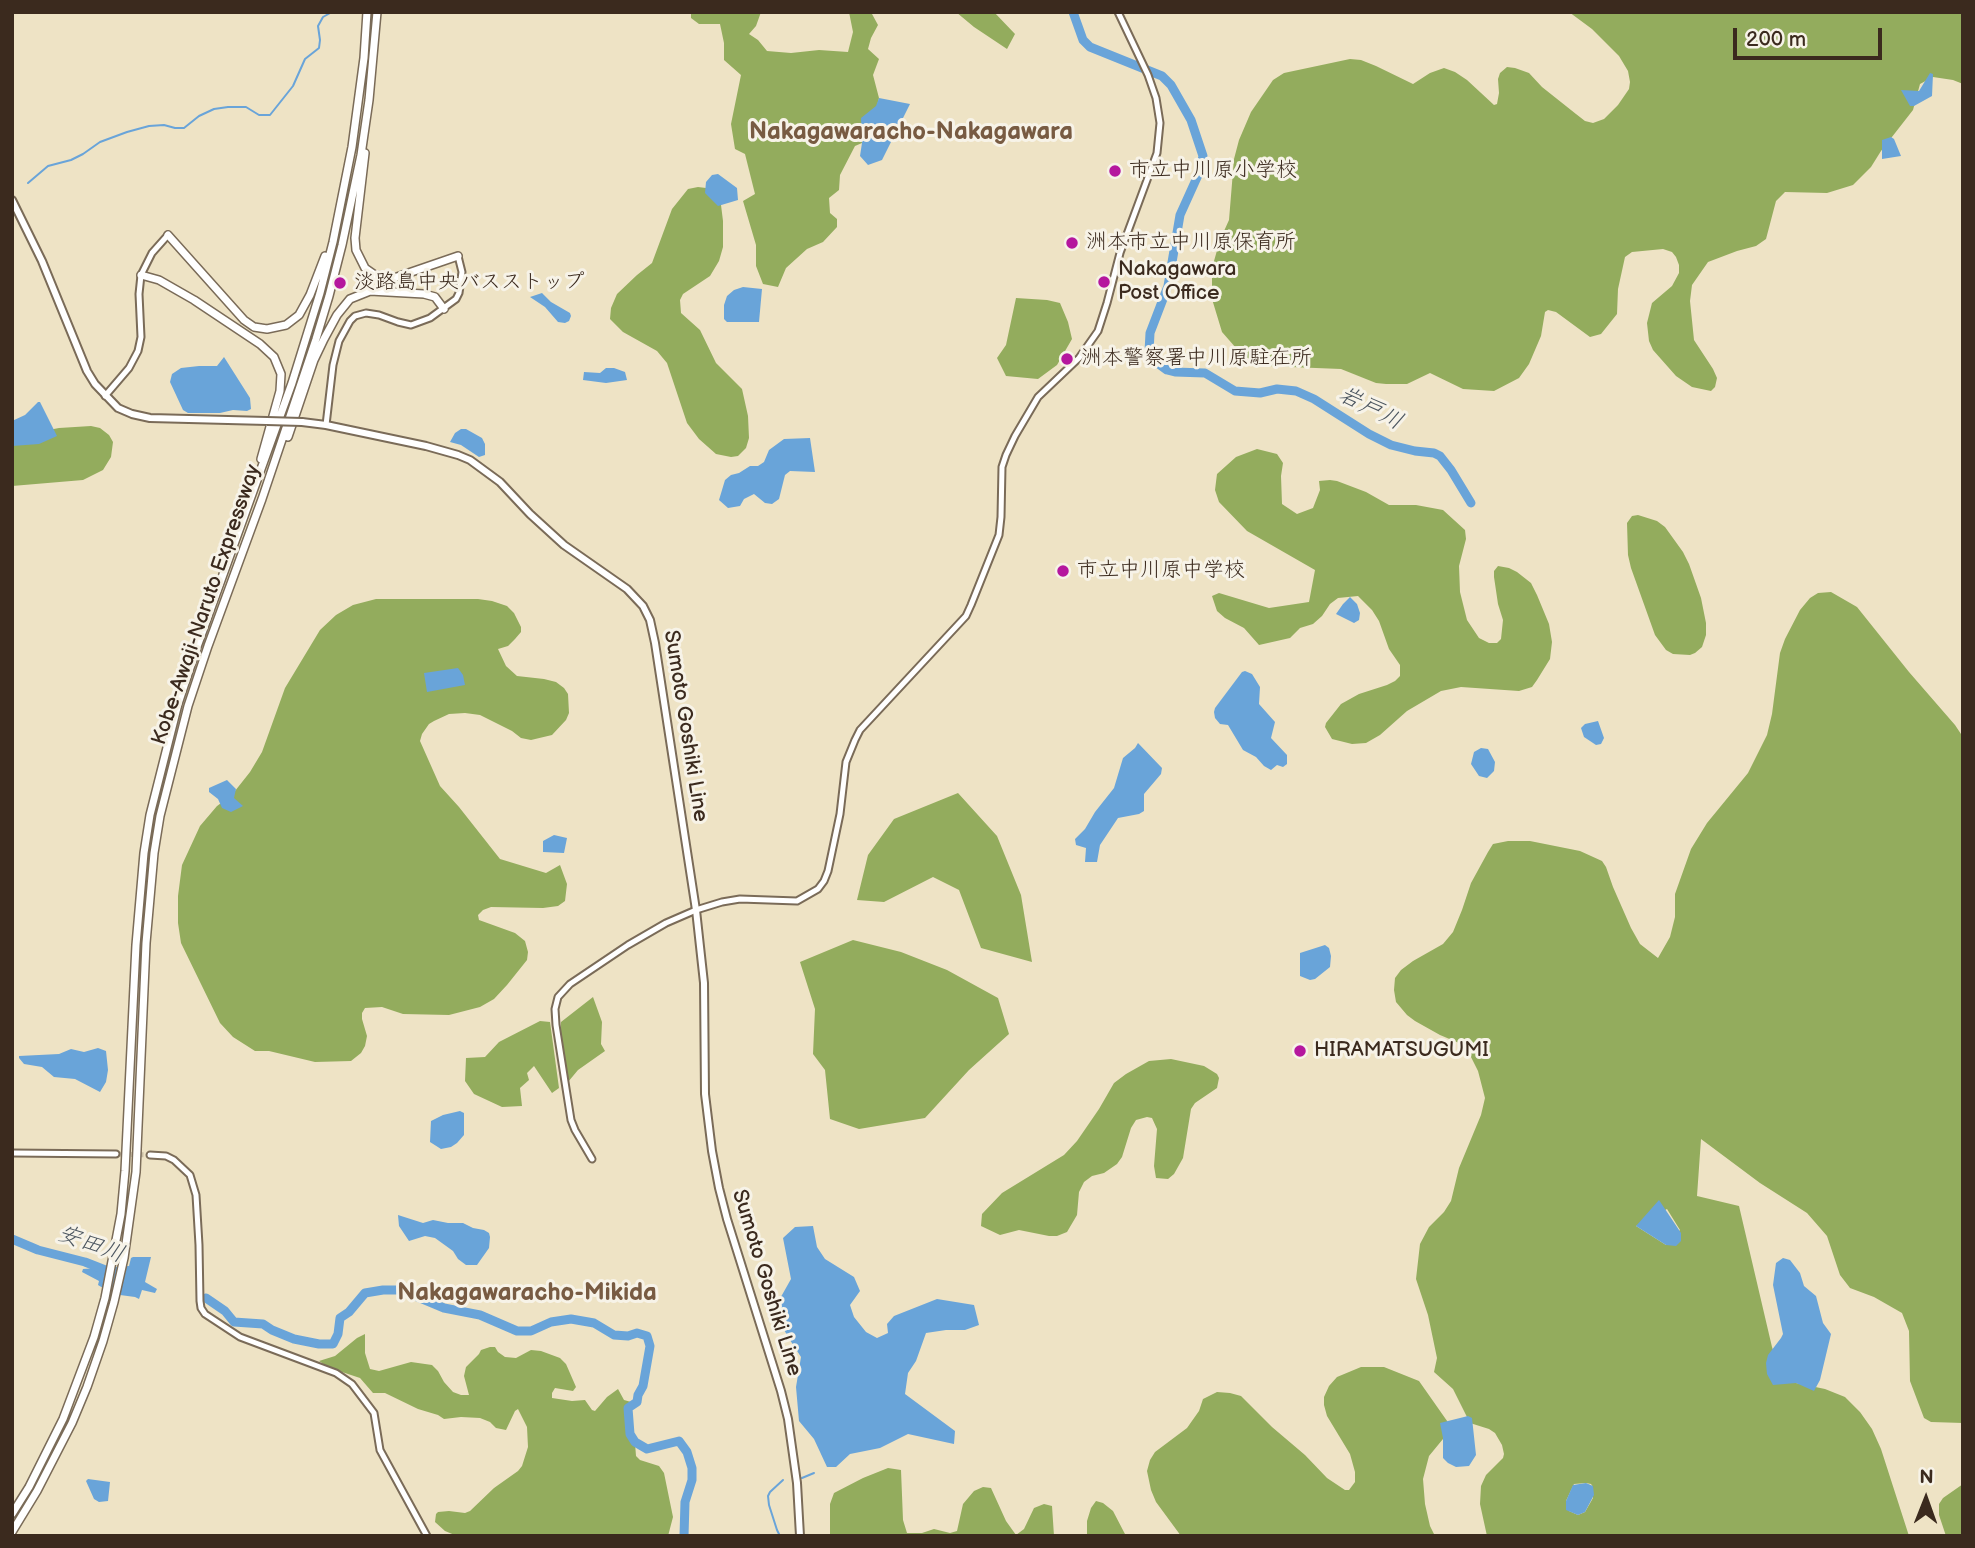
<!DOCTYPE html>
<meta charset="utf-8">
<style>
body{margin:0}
#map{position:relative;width:1975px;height:1548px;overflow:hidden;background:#eee3c5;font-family:"Balsamiq Sans",sans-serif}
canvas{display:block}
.frame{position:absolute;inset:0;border:14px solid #3b2a1e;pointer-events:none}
.north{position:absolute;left:1891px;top:1464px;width:70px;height:70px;-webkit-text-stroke:5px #f7f3e8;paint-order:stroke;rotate:1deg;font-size:19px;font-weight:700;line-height:28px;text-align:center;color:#3b2a1e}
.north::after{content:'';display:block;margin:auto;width:24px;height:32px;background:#3b2a1e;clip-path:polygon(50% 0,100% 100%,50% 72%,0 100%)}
.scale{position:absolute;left:1733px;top:28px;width:149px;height:32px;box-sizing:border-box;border:4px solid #3b2a1e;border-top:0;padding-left:9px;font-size:21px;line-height:24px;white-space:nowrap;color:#3b2a1e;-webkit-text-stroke:5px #f7f3e8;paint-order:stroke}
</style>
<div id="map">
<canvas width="1975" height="1548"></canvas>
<div class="frame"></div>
<div class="north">N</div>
<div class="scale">200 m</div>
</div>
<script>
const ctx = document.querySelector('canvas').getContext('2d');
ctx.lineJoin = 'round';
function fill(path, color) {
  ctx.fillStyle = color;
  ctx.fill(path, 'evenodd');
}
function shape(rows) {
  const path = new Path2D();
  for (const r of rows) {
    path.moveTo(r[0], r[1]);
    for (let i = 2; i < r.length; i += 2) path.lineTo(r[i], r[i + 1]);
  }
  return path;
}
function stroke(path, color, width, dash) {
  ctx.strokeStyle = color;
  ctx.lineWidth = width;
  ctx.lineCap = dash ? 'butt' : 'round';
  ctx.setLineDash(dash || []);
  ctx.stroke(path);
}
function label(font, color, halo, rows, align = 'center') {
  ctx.font = font + ' "Balsamiq Sans","Klee One",sans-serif';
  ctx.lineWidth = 6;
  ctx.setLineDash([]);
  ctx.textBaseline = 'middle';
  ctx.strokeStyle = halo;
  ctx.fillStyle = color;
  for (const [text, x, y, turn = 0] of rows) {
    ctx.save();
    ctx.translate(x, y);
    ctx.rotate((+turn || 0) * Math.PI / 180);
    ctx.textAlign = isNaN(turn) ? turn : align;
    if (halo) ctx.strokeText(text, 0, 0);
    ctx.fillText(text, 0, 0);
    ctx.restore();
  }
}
const forest = shape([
 [691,12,761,12,756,26,749,34,758,40,767,51,791,53,819,50,848,52,853,32,849,12,868,12,872,14,878,25,871,38,868,49,879,59,873,75,879,98,877,106,863,123,861,136,862,143,855,146,840,175,839,190,829,198,830,213,837,219,837,227,823,242,807,249,786,268,778,287,763,284,756,266,756,245,743,201,755,194,745,154,735,149,731,124,741,75,724,60,724,43,720,24,699,24,691,18],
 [956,12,994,12,1015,34,1007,49,974,27],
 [1569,12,1963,12,1963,84,1953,80,1933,77,1920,84,1913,110,1881,151,1871,167,1853,185,1827,193,1785,192,1776,201,1766,239,1756,246,1737,251,1708,262,1692,285,1690,301,1694,340,1713,369,1717,378,1715,387,1711,391,1692,387,1676,376,1653,350,1649,341,1647,323,1652,303,1672,286,1679,273,1679,265,1676,257,1672,252,1663,249,1632,252,1625,257,1618,289,1617,314,1601,334,1590,337,1556,312,1548,310,1545,312,1541,336,1529,364,1519,378,1494,391,1463,389,1430,373,1407,384,1386,384,1376,383,1341,369,1266,366,1243,356,1222,332,1212,299,1212,268,1220,240,1229,220,1234,159,1239,140,1251,112,1273,80,1284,73,1350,59,1361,60,1376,66,1413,84,1430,73,1444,68,1455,72,1467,80,1494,105,1497,104,1499,93,1498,79,1500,73,1507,67,1515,68,1529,73,1542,87,1576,114,1585,121,1593,123,1604,119,1618,105,1629,89,1630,82,1628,71,1619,56,1592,29],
 [698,187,706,188,713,192,721,205,723,221,723,247,719,261,710,276,683,294,680,300,681,313,700,330,716,363,742,389,748,416,749,438,746,448,738,456,731,457,716,454,699,439,687,423,667,363,657,351,623,332,610,319,611,308,617,294,637,275,652,263,672,209,688,189],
 [1016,298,1047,300,1060,303,1068,322,1072,339,1057,365,1038,379,1006,376,997,358,1006,345],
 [91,426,100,428,109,435,113,442,111,457,103,470,83,480,12,486,12,437,59,428],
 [1257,449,1277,454,1283,463,1281,476,1282,504,1297,514,1313,508,1320,490,1319,481,1330,480,1337,481,1366,492,1389,505,1416,505,1443,510,1465,530,1466,539,1459,566,1460,592,1467,620,1479,638,1489,643,1497,643,1501,639,1503,620,1498,604,1494,577,1494,571,1498,566,1509,568,1517,572,1531,583,1537,595,1549,624,1552,642,1550,659,1537,680,1532,687,1519,691,1461,687,1441,691,1407,711,1380,735,1366,743,1352,744,1332,739,1325,727,1326,723,1341,704,1359,694,1387,685,1395,681,1400,676,1400,665,1389,649,1379,621,1372,610,1358,596,1338,598,1330,604,1322,616,1313,624,1300,628,1290,638,1259,645,1244,628,1225,618,1217,611,1212,596,1219,593,1269,608,1309,602,1315,570,1247,531,1219,502,1215,490,1217,474,1236,457],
 [1638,515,1657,521,1665,527,1683,552,1689,564,1701,598,1706,623,1706,635,1702,647,1695,653,1690,655,1673,654,1666,650,1655,635,1631,568,1628,555,1627,523,1632,516],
 [1831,592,1857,607,1909,672,1955,725,1963,737,1963,1423,1931,1422,1924,1418,1910,1381,1909,1331,1902,1313,1874,1297,1850,1288,1840,1275,1827,1236,1807,1213,1760,1183,1701,1139,1697,1196,1739,1206,1772,1347,1779,1368,1796,1383,1825,1389,1845,1397,1860,1412,1872,1429,1881,1449,1909,1536,1487,1536,1480,1504,1481,1486,1486,1475,1503,1458,1504,1454,1502,1445,1495,1433,1489,1429,1470,1423,1453,1389,1434,1372,1437,1358,1428,1315,1416,1279,1420,1244,1429,1227,1444,1212,1451,1201,1459,1168,1481,1115,1485,1098,1478,1071,1468,1051,1459,1043,1440,1035,1415,1021,1407,1015,1396,1002,1394,990,1395,978,1401,970,1413,961,1443,944,1453,932,1462,910,1471,883,1488,852,1493,844,1508,841,1530,841,1580,851,1602,861,1606,867,1613,887,1631,928,1640,944,1658,958,1670,937,1675,917,1675,894,1691,849,1707,823,1748,773,1767,735,1772,714,1780,653,1785,639,1800,610,1810,598,1818,593],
 [1667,1209,1680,1230,1666,1245,1636,1226],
 [1586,1483,1591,1484,1593,1487,1593,1498,1585,1512,1578,1515,1569,1511,1566,1501,1574,1484],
 [376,599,478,599,492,601,507,606,514,613,521,627,521,632,515,639,508,646,498,649,506,666,517,676,544,679,556,682,564,688,568,694,569,713,566,720,552,735,531,740,521,738,512,731,480,715,465,713,449,714,434,721,429,724,422,734,420,741,440,786,459,807,500,859,546,873,560,865,567,884,565,901,558,906,543,908,491,907,483,910,478,915,479,920,515,933,525,941,528,952,527,960,507,985,494,999,480,1007,449,1015,403,1014,382,1007,365,1008,362,1013,362,1019,367,1036,365,1046,361,1053,351,1061,315,1062,269,1051,255,1051,233,1037,220,1023,181,943,178,923,178,896,182,865,200,826,217,806,231,796,250,772,262,752,285,688,320,630,336,615,353,605],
 [958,793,997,836,1021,895,1032,962,981,948,959,890,933,877,884,902,857,900,868,855,894,819],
 [853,940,901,952,947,970,998,998,1009,1034,969,1070,925,1118,859,1129,830,1119,825,1070,813,1054,815,1009,800,962],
 [593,997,602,1022,601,1044,605,1051,578,1070,568,1082,560,1033,561,1022],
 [540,1021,550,1022,559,1088,552,1093,534,1066,527,1073,529,1080,520,1088,522,1106,502,1107,474,1094,465,1081,466,1058,485,1057,499,1042],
 [1171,1059,1204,1066,1217,1074,1219,1078,1217,1088,1195,1103,1191,1109,1183,1158,1174,1174,1168,1179,1156,1178,1154,1166,1157,1129,1152,1118,1147,1117,1136,1120,1131,1128,1122,1157,1117,1164,1104,1173,1092,1176,1084,1182,1079,1192,1077,1215,1067,1232,1057,1236,1049,1236,1019,1230,1000,1235,981,1226,982,1214,1002,1193,1064,1155,1077,1141,1099,1109,1114,1083,1126,1074,1149,1061],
 [365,1334,365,1353,370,1369,379,1371,411,1362,432,1365,438,1371,444,1382,453,1392,461,1395,469,1395,464,1376,466,1367,479,1354,481,1350,490,1347,495,1347,498,1352,505,1357,516,1358,531,1350,541,1351,560,1358,566,1364,576,1387,573,1391,555,1388,552,1393,552,1398,572,1401,585,1400,592,1410,595,1411,607,1397,618,1389,624,1400,631,1402,626,1408,628,1428,630,1438,635,1443,636,1456,640,1460,659,1466,664,1473,673,1517,668,1536,457,1536,445,1531,435,1522,436,1514,438,1512,449,1511,465,1513,470,1511,494,1488,518,1471,522,1466,528,1447,527,1427,518,1409,515,1411,506,1430,496,1428,490,1422,480,1418,461,1417,444,1419,438,1415,418,1409,385,1393,373,1393,360,1378,330,1368,319,1361,335,1356,357,1338],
 [1361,1367,1384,1367,1419,1381,1452,1428,1429,1456,1423,1479,1425,1504,1430,1526,1435,1536,1181,1536,1156,1502,1151,1490,1147,1471,1150,1460,1155,1452,1187,1428,1199,1411,1203,1399,1217,1392,1230,1393,1241,1396,1272,1427,1305,1455,1327,1478,1345,1490,1349,1490,1355,1482,1355,1472,1350,1454,1327,1416,1324,1405,1324,1397,1329,1386,1337,1377],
 [888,1468,901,1470,903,1520,907,1533,922,1533,934,1529,950,1533,957,1531,963,1504,974,1491,983,1487,991,1488,1006,1521,1016,1535,1024,1529,1034,1508,1044,1504,1052,1506,1054,1536,830,1536,830,1504,834,1493,863,1478],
 [1963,1484,1963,1536,1946,1536,1939,1515,1939,1504,1943,1498],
 [1096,1501,1103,1503,1113,1511,1126,1536,1087,1536,1087,1521,1091,1508]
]);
const water = shape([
 [1930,73,1933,74,1932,96,1914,106,1910,106,1901,90,1919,91],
 [879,98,910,104,882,160,868,165,860,156,862,143,861,118,876,106],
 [1891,137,1894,139,1901,156,1882,159,1882,140],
 [718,174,737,188,738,200,718,206,705,193,706,182,712,175],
 [743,287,762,289,759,322,727,322,724,319,724,305,727,296,734,290],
 [542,293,551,302,570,313,571,316,569,321,565,323,558,322,545,307,530,297],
 [224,357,250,398,251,409,247,411,233,410,220,413,188,413,183,410,170,382,172,374,181,368,199,366,217,366],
 [606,368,614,368,625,372,627,380,606,383,583,380,584,372,600,373],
 [38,402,40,402,57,436,39,444,12,446,12,421,25,415],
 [461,429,466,429,482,438,485,444,485,455,479,457,461,445,450,442,455,433],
 [810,438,815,472,790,471,785,475,779,499,772,504,765,503,754,494,744,499,740,506,728,508,719,500,725,480,731,475,739,473,750,466,758,466,764,462,769,450,784,439],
 [1350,597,1357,604,1360,613,1359,620,1354,623,1336,614,1343,604],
 [458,668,463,675,465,685,427,692,424,673],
 [1245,671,1252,674,1260,687,1259,704,1275,722,1271,738,1287,755,1287,764,1283,767,1277,765,1271,770,1264,766,1256,757,1243,750,1228,725,1220,724,1215,718,1214,712,1215,708,1242,672],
 [1598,721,1604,738,1601,744,1596,745,1584,737,1581,728,1585,724],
 [1138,743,1162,768,1161,774,1144,794,1144,811,1139,814,1118,818,1100,845,1097,862,1085,862,1086,848,1076,845,1075,839,1085,829,1095,812,1114,788,1123,758,1135,748],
 [1481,748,1488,749,1495,762,1494,771,1487,778,1479,776,1471,764,1474,752],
 [227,780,236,789,234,798,243,806,231,812,222,808,218,799,209,792,209,788],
 [554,835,567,838,564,853,543,852,543,841],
 [1325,945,1329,948,1331,956,1330,967,1315,979,1310,980,1300,976,1300,953],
 [98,1048,106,1051,108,1070,106,1082,100,1092,75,1079,54,1077,42,1067,24,1064,19,1058,19,1056,59,1054,71,1049,84,1052],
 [460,1111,464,1113,464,1135,457,1143,451,1147,441,1149,430,1142,431,1121,443,1115],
 [1659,1200,1681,1233,1681,1241,1676,1246,1666,1245,1636,1226],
 [398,1215,423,1223,433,1220,448,1223,463,1223,473,1228,484,1230,489,1233,490,1237,489,1248,477,1265,466,1265,458,1259,453,1251,435,1238,425,1236,409,1241,399,1226],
 [813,1226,817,1247,825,1259,854,1277,860,1291,850,1305,854,1317,866,1332,877,1338,888,1333,887,1324,894,1316,937,1299,974,1305,979,1325,965,1330,946,1330,926,1333,916,1361,908,1373,905,1394,955,1431,954,1444,908,1434,880,1448,850,1454,836,1467,827,1467,814,1439,799,1421,796,1387,801,1357,790,1340,773,1311,791,1279,783,1238,795,1227],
 [133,1257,151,1257,145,1282,157,1289,155,1293,142,1290,139,1299,135,1297,120,1295,103,1288,98,1285,99,1281,82,1272,83,1269,129,1266,131,1258],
 [1783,1258,1790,1260,1800,1273,1804,1286,1816,1296,1823,1323,1831,1334,1820,1380,1814,1391,1796,1383,1773,1385,1767,1374,1766,1363,1768,1355,1781,1338,1783,1334,1773,1285,1776,1263],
 [1468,1416,1472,1418,1476,1455,1469,1466,1456,1467,1448,1463,1443,1458,1443,1438,1440,1423],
 [88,1479,110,1482,108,1501,99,1502,94,1499,86,1481],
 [1586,1483,1593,1486,1594,1495,1585,1512,1578,1515,1566,1510,1566,1501,1573,1485]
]);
const stream = shape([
 [28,183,48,166,71,160,83,154,100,142,127,132,149,126,164,125,175,128,184,128,199,116,214,109,228,107,246,107,259,115,270,115,293,86,305,59,319,48,320,40,318,26,323,17,332,12],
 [1963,321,1963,336],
 [802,1478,814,1473],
 [780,1536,777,1530,769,1505,768,1496,770,1492,783,1480]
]);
const river = shape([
 [1073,12,1083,40,1090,47,1162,76,1171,85,1191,120,1203,156,1199,173,1180,215,1168,286,1150,333,1149,352,1152,359,1167,370,1175,372,1205,373,1235,391,1260,393,1277,389,1296,391,1314,399,1369,434,1391,445,1415,451,1434,453,1440,456,1451,470,1471,503],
 [12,1239,38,1250,85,1262,113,1273],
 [206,1298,225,1311,234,1322,263,1324,272,1330,294,1339,319,1344,333,1344,338,1334,340,1318,349,1312,365,1293,383,1290,401,1290,444,1308,480,1315,517,1331,531,1331,551,1322,571,1319,594,1323,614,1335,628,1336,637,1333,647,1336,650,1346,643,1386,638,1395,637,1402,628,1408,630,1434,635,1442,647,1449,679,1441,687,1452,692,1468,692,1480,685,1502,684,1536]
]);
const secondaryTunnel = shape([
 [116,1154,150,1155]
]);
const tertiary = shape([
 [105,396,129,368,138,351,141,337,139,294,141,275,152,253,168,235],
 [326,425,333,365,339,341,350,321,355,316,366,313,379,315,398,322,411,325,430,318,456,299,459,293,462,272,458,256],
 [592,1159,575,1130,571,1120,556,1025,555,1009,558,997,570,984,628,945,666,923,696,910]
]);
const secondary = shape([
 [696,910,722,902,740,899,797,901,818,889,824,881,828,871,840,814,846,762,855,740,860,730,966,616,971,605,999,535,1001,517,1002,467,1006,455,1015,436,1038,397,1079,358,1098,331,1107,303,1120,253,1157,153,1160,123,1156,98,1148,75,1118,12],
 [12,1153,116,1154],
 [150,1155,166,1156,174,1160,190,1175,196,1195,199,1245,200,1301,201,1308,205,1314,240,1337,336,1373,352,1384,374,1413,380,1450,427,1536]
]);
const primary = shape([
 [12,200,42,261,87,371,95,384,118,408,132,414,150,418,267,421],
 [302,422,326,425,426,446,458,455,470,460,500,482,530,514,564,545,627,589,643,606,650,620,655,643,696,910,704,983,705,1094,712,1151,719,1188,727,1219,781,1391,788,1419,797,1483,800,1536]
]);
const motorway = shape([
 [365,153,355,238,356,250,365,268,375,275,394,278,458,256],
 [168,235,244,320,254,327,267,329,286,325,299,315,310,295,325,256],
 [141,275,159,280,194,300,260,344,274,357,281,374,280,391,261,459],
 [288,437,314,360,324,339,337,315,350,299,370,291,424,294,435,297,444,309],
 [12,1514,29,1487,63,1419,94,1337,105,1298,121,1214,125,1171,136,945,144,853,150,815,178,704,198,644,292,383,320,293,333,242,352,147,364,58,367,12],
 [12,1532,37,1491,72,1423,87,1387,103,1341,114,1302,124,1258,136,1172,146,943,154,853,160,816,188,706,208,646,262,499,316,339,329,296,342,245,361,155,369,100,377,12]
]);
const primaryBridge = shape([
 [267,421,302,422]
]);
const markers = [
 [1115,171,7,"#b5179e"],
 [1072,243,7,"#b5179e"],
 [1104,282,7,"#b5179e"],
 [340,283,7,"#b5179e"],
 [1067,359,7,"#b5179e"],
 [1063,571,7,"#b5179e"],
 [1300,1051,7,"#b5179e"]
];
const poiNames = [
 ["市立中川原小学校",1129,171],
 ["洲本市立中川原保育所",1086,243],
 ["Nakagawara",1118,270],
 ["Post Office",1118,294],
 ["淡路島中央バスストップ",354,283],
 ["洲本警察署中川原駐在所",1081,359],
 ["市立中川原中学校",1077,571],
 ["HIRAMATSUGUMI",1314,1051]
];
const streetNames = [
 ["Kobe-Awaji-Naruto Expressway",207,605,-71],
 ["Sumoto Goshiki Line",685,726,81],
 ["Sumoto Goshiki Line",766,1283,73]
];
const waterNames = [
 ["岩戸川",1370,409,27],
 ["安田川",91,1245,20]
];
const quarterNames = [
 ["Nakagawaracho-Nakagawara",911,133],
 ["Nakagawaracho-Mikida",527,1294]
];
fill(forest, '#93ac5d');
fill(water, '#69a4d9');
stroke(stream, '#69a4d9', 2);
stroke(river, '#69a4d9', 9);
stroke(secondaryTunnel, '#cabea4', 5, [5, 2.5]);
stroke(tertiary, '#7a6b58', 9);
stroke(secondary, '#7a6b58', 9);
stroke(primary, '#7a6b58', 10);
stroke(motorway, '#7a6b58', 10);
stroke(tertiary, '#fff', 5);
stroke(secondary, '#fff', 5);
stroke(primary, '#fff', 6);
stroke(motorway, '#fff', 7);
stroke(primaryBridge, '#7a6b58', 10, []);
stroke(primaryBridge, '#fff', 6);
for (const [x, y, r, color] of markers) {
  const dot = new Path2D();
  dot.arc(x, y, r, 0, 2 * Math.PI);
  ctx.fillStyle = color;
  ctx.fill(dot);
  stroke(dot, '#f7f3e8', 2.5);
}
label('21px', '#3b2a1e', '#f7f3e8', poiNames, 'left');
label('21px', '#3b2a1e', '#f7f3e8', streetNames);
label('italic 23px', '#4b555f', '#f7f3e8', waterNames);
label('bold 24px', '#785b42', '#f7f3e8', quarterNames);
</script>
